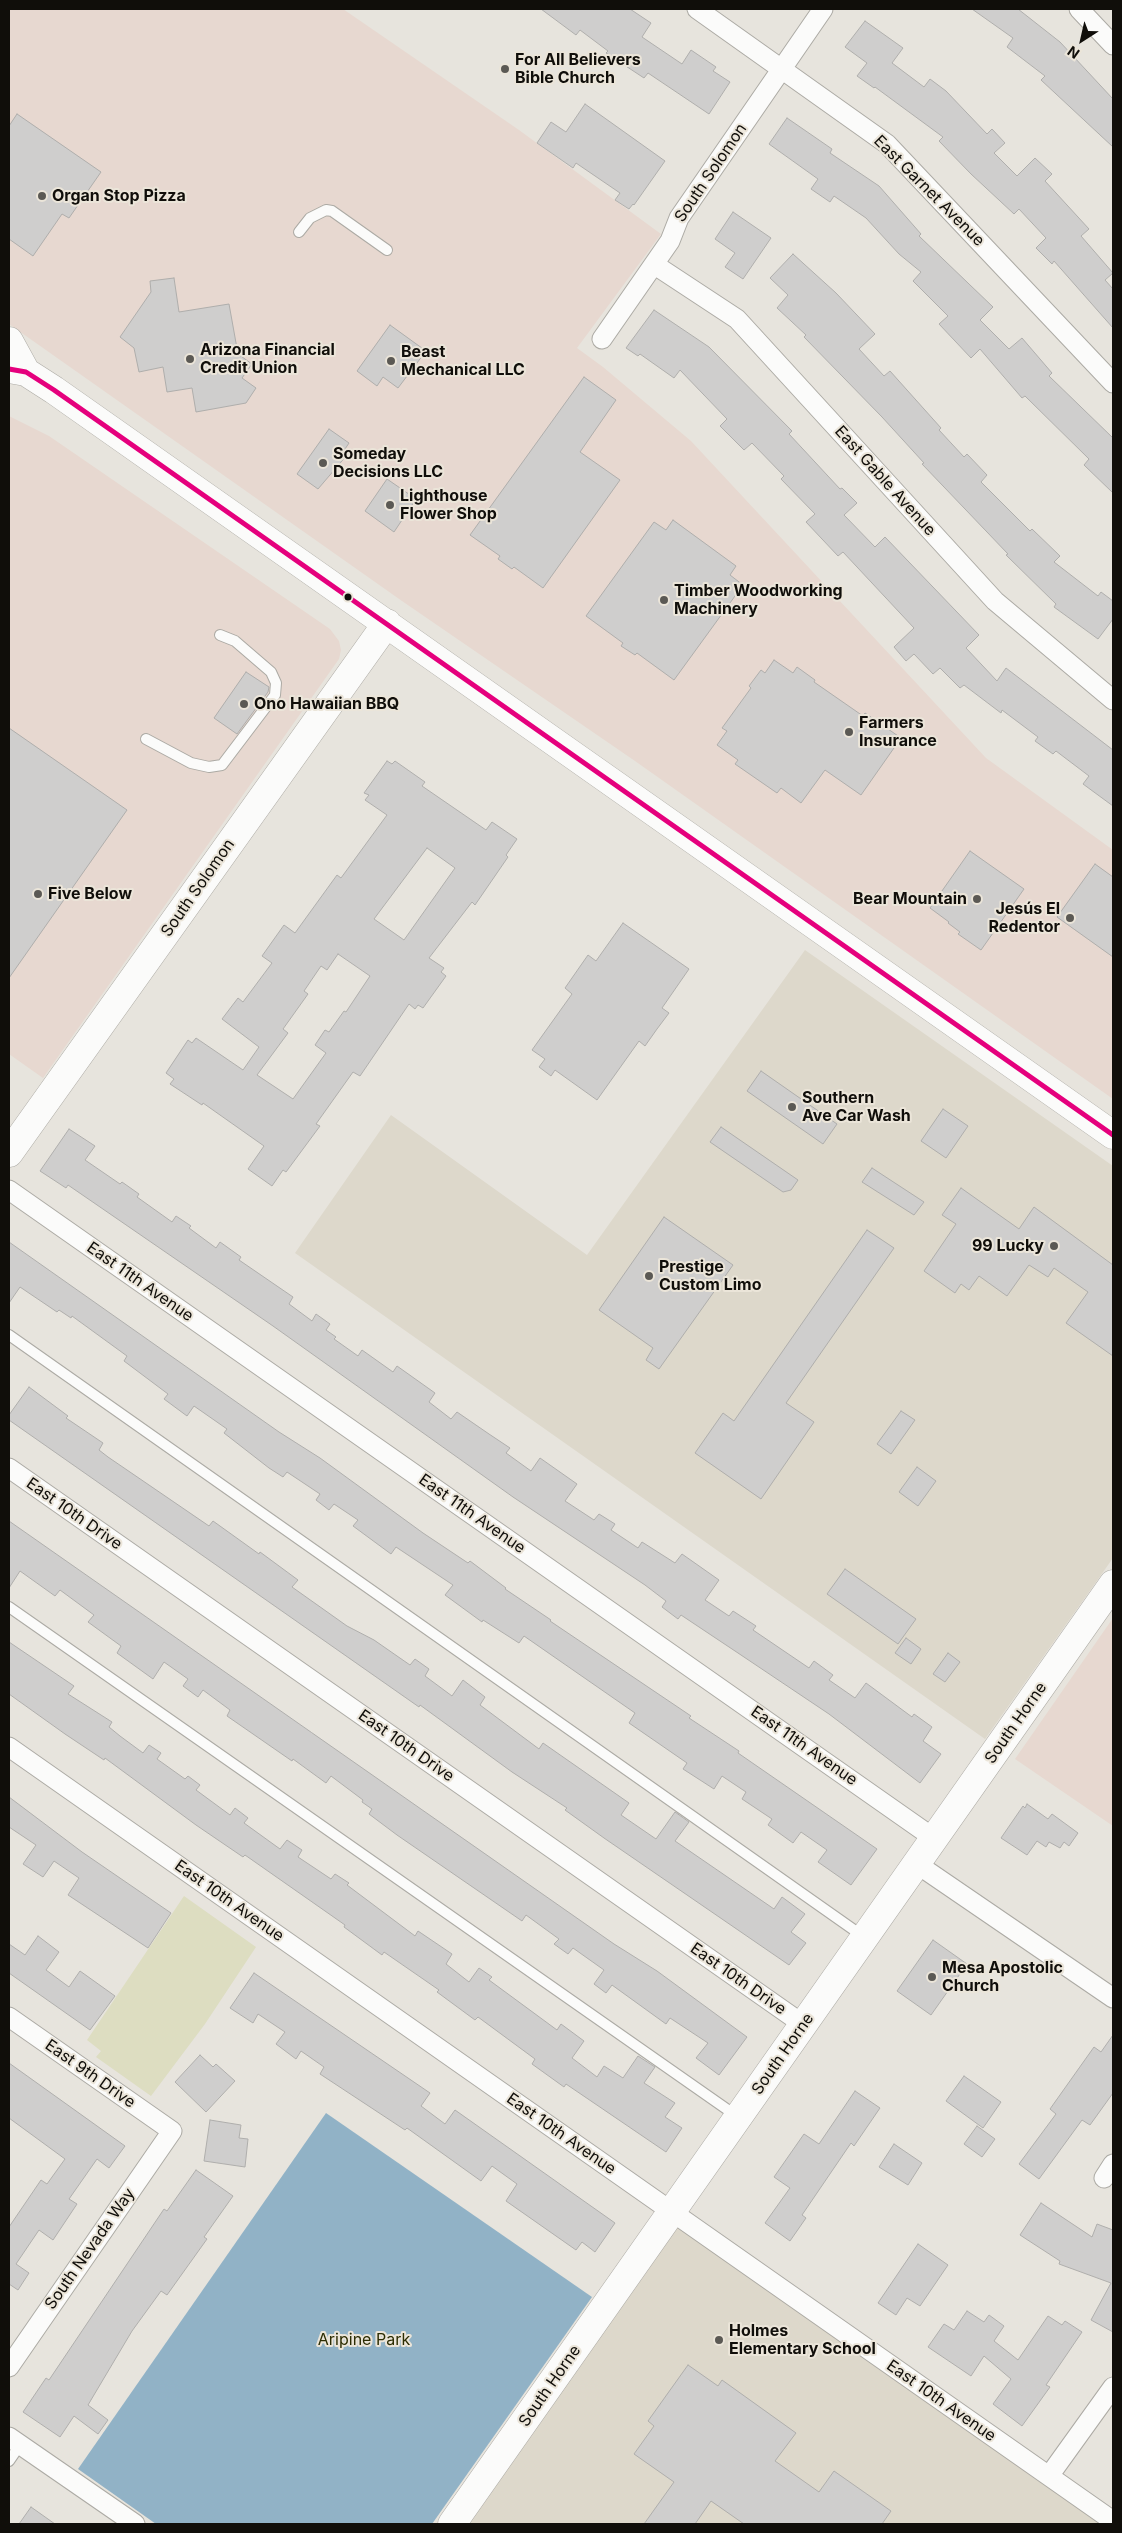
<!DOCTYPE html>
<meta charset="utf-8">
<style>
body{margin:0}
#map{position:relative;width:1122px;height:2533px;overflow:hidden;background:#e7e4dd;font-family:Inter,sans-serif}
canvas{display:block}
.frame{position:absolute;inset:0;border:10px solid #100e0a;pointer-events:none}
.north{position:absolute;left:1057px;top:15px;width:50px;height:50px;-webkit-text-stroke:4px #ebe5d9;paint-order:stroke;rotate:215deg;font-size:14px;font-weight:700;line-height:20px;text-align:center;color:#100e0a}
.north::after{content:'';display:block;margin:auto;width:18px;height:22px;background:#100e0a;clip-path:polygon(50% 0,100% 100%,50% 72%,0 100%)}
</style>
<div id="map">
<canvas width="1122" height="2533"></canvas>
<div class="frame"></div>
<div class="north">N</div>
</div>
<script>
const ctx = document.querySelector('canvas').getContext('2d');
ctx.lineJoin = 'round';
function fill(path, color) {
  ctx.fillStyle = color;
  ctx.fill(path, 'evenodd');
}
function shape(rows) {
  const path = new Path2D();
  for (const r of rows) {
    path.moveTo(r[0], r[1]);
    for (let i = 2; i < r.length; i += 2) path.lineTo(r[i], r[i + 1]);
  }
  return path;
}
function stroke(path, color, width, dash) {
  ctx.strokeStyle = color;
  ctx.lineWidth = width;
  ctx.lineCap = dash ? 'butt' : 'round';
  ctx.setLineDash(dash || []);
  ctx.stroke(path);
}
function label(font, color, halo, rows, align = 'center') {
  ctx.font = font + ' Inter,sans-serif';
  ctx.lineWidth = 4;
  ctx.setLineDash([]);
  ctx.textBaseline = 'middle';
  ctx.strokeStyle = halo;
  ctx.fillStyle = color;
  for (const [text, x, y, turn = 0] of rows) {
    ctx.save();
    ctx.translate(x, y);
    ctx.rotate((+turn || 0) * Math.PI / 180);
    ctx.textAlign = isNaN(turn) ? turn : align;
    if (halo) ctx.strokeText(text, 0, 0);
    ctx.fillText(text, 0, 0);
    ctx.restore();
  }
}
const commercial = shape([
 [9,9,343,9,519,130,661,234,577,348,603,367,691,441,986,758,1113,850,1113,1099,635,761,402,601,9,324],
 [9,416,49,436,330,629,339,641,341,650,339,659,43,1078,9,1054],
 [1113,1618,1113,1826,1015,1759]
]);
const built = shape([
 [805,950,1113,1166,1113,1558,985,1739,295,1253,391,1115,587,1255],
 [672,2212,1113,2524,452,2524]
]);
const green = shape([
 [184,1896,256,1947,205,2024,151,2096,96,2057,101,2051,87,2040]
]);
const water = shape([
 [326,2113,592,2297,432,2524,156,2524,78,2469]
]);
const building = shape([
 [541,9,630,9,651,23,642,37,682,64,691,50,716,67,713,71,730,82,709,114,648,73,644,78,606,53,608,51,580,30,576,35,541,9],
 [972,9,1018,9,1060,42,1113,99,1113,147,1041,80,1045,76,1007,47,1013,38,972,9],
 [865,21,903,48,892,63,924,87,930,79,946,91,987,134,992,129,1005,143,994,153,1017,176,1035,158,1052,174,1045,181,1089,229,1081,236,1113,273,1105,280,1113,289,1113,328,1054,261,1052,264,1036,248,1046,238,1019,209,1014,214,971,174,939,141,943,137,875,87,874,88,857,76,867,63,845,47,865,21],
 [585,104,665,161,634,205,633,204,629,209,615,200,620,193,576,163,573,168,537,143,551,122,566,132,585,104],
 [17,114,101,172,69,218,62,214,33,256,9,239,9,126,17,114],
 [787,118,832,149,830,153,879,186,921,234,919,236,993,307,980,320,1009,349,1022,338,1052,373,1049,376,1113,438,1113,493,1084,465,1089,459,1025,396,1022,398,980,349,971,358,939,324,948,316,913,281,921,272,899,254,866,218,834,196,830,202,811,189,818,179,769,144,787,118],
 [733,212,771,238,743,279,725,267,735,253,715,239,733,212],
 [793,254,836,293,875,334,859,349,884,376,890,371,941,428,939,430,964,457,967,454,987,475,981,482,1030,531,1032,529,1060,556,1054,562,1098,596,1101,592,1113,601,1113,619,1098,639,1054,607,1056,604,1006,555,1008,554,922,464,924,463,882,417,804,337,806,335,777,308,788,295,770,278,793,254],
 [174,278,179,312,229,304,238,354,252,364,242,378,256,388,246,403,196,412,192,388,167,392,163,367,139,372,134,348,120,337,151,292,150,281,174,278],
 [654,310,709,347,792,431,789,434,840,489,842,488,857,503,844,515,875,547,885,537,979,635,966,648,997,681,1006,668,1113,750,1113,806,1083,784,1089,776,1056,751,1053,754,1035,741,1038,737,1002,710,1001,713,964,685,960,688,940,668,933,674,914,654,906,661,894,647,914,628,843,552,838,556,806,522,815,514,781,479,784,476,752,443,744,450,720,426,727,419,680,370,674,378,640,354,638,356,626,348,654,310],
 [390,325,426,351,398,388,383,377,377,386,357,371,390,325],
 [584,377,616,400,580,452,620,480,543,588,514,567,512,569,498,559,500,556,470,535,584,377],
 [329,429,349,443,343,452,347,455,318,489,297,474,329,429],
 [387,479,416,499,394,532,365,511,387,479],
 [673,520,736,566,730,575,743,585,674,680,637,653,635,655,621,646,623,643,586,616,654,522,666,530,673,520],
 [774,660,793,673,797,667,815,680,814,682,863,716,865,713,901,738,861,795,825,770,801,803,781,788,777,793,735,764,738,760,717,745,727,731,722,728,751,688,749,686,761,670,765,673,774,660],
 [246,672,269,687,268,692,237,734,214,718,246,672],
 [9,728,127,810,9,978,9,728],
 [387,761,392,764,395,761,425,782,422,786,486,830,492,822,517,839,506,855,508,857,475,905,472,902,429,958,444,968,441,972,446,976,423,1008,418,1005,415,1009,409,1004,360,1076,353,1072,316,1124,320,1126,286,1172,283,1170,272,1186,248,1169,264,1146,203,1103,202,1105,170,1084,174,1079,166,1073,188,1040,192,1043,196,1038,243,1070,259,1047,222,1019,238,998,243,1002,272,963,262,956,284,925,295,933,337,875,341,878,387,815,365,800,369,795,364,793,387,761],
 [427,848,455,868,404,940,374,919,427,848],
 [338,954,370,976,346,1012,344,1011,329,1032,325,1030,315,1045,326,1053,293,1099,257,1075,288,1033,283,1029,308,994,304,991,321,966,327,970,338,954],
 [970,851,1024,889,981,950,958,934,960,932,948,923,949,922,930,908,970,851],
 [1095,864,1113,877,1113,957,1057,917,1095,864],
 [623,923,689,969,662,1008,669,1013,657,1029,645,1046,639,1041,597,1100,555,1070,551,1076,539,1067,545,1059,532,1050,572,994,565,988,588,955,596,961,623,923],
 [761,1071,837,1124,823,1144,747,1091,761,1071],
 [943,1109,968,1126,946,1158,921,1141,943,1109],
 [721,1127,798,1180,791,1190,783,1192,710,1142,721,1127],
 [69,1129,95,1146,85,1160,120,1184,122,1182,139,1194,137,1197,172,1222,176,1216,191,1226,189,1228,216,1248,220,1242,241,1257,239,1260,293,1297,289,1304,312,1321,316,1314,330,1324,326,1330,336,1337,334,1339,358,1356,362,1350,393,1372,397,1366,435,1393,429,1402,451,1419,457,1412,489,1434,510,1448,506,1453,531,1471,540,1458,577,1484,565,1501,594,1520,599,1514,615,1524,611,1530,638,1548,642,1542,675,1563,682,1554,719,1580,705,1600,729,1616,733,1611,756,1626,753,1630,809,1668,814,1661,833,1675,829,1680,855,1698,866,1683,912,1717,914,1714,932,1727,923,1741,941,1754,920,1783,829,1714,738,1653,681,1615,678,1619,662,1607,666,1601,645,1585,513,1497,273,1326,68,1185,66,1188,40,1171,69,1129],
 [872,1168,924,1202,914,1215,862,1182,872,1168],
 [961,1188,1019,1229,1034,1207,1113,1265,1113,1356,1066,1323,1088,1292,1054,1268,1048,1277,1029,1265,1007,1296,979,1276,969,1290,961,1284,955,1293,924,1271,956,1224,942,1215,961,1188],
 [664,1217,733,1265,659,1369,646,1360,653,1348,599,1310,664,1217],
 [867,1230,894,1248,786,1403,814,1422,761,1499,695,1453,723,1413,734,1421,867,1230],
 [9,1242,279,1432,320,1458,423,1533,468,1563,470,1561,506,1588,505,1589,551,1620,550,1621,691,1716,689,1718,739,1751,738,1753,877,1849,851,1885,818,1862,827,1850,801,1832,793,1843,768,1825,772,1819,742,1799,746,1792,722,1776,714,1789,683,1769,687,1763,629,1723,635,1713,524,1636,519,1643,483,1620,482,1622,445,1595,453,1585,396,1547,391,1554,353,1526,358,1520,334,1504,329,1510,316,1500,320,1494,287,1472,283,1477,269,1468,224,1433,227,1429,194,1406,187,1416,164,1399,168,1394,124,1361,127,1356,72,1316,71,1318,59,1310,57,1312,20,1287,9,1303,9,1242],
 [29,1387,68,1416,66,1418,103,1443,99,1450,108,1457,209,1526,213,1521,259,1554,260,1552,298,1580,292,1587,347,1626,374,1640,410,1665,415,1659,429,1669,425,1676,452,1696,463,1680,485,1697,480,1705,539,1749,543,1743,629,1803,621,1815,656,1839,675,1812,689,1822,675,1841,774,1909,782,1897,805,1914,791,1932,806,1943,789,1965,604,1838,565,1810,567,1808,512,1772,420,1705,419,1707,9,1420,9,1415,29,1387],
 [901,1411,915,1420,891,1454,877,1444,901,1411],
 [917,1467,936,1481,918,1506,899,1492,917,1467],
 [9,1521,614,1944,657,1971,747,2037,719,2075,696,2058,708,2043,670,2018,666,2024,612,1985,606,1993,594,1984,604,1970,573,1948,568,1954,554,1944,559,1939,526,1915,522,1921,397,1835,369,1814,372,1809,362,1802,363,1800,331,1776,326,1783,293,1759,292,1761,227,1716,230,1710,203,1690,198,1697,183,1686,188,1679,164,1662,153,1679,117,1653,121,1646,88,1622,94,1615,60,1590,55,1596,20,1571,9,1588,9,1521],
 [845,1569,916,1619,898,1644,827,1594,845,1569],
 [906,1638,921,1649,911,1664,895,1653,906,1638],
 [9,1642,74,1686,68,1694,112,1722,109,1727,120,1736,143,1753,149,1745,161,1753,157,1759,185,1779,188,1776,200,1785,196,1790,230,1815,235,1808,248,1818,244,1823,280,1849,287,1840,302,1850,298,1857,331,1879,335,1874,349,1883,347,1885,415,1936,418,1931,452,1954,446,1964,469,1982,479,1968,492,1977,489,1980,557,2030,561,2024,584,2041,572,2058,597,2077,604,2066,623,2078,638,2056,655,2067,644,2083,675,2103,665,2117,682,2128,666,2152,566,2084,564,2087,532,2064,535,2059,478,2017,475,2020,437,1992,439,1990,384,1952,382,1955,344,1927,345,1925,245,1855,243,1857,196,1825,105,1758,104,1760,65,1734,9,1694,9,1642],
 [948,1653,960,1662,945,1682,933,1674,948,1653],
 [9,1797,82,1852,171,1913,148,1948,68,1895,79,1878,54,1861,43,1877,23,1864,36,1845,9,1827,9,1797],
 [1027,1804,1048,1819,1052,1814,1078,1833,1069,1846,1064,1842,1060,1848,1049,1842,1046,1847,1037,1841,1027,1855,1001,1838,1023,1806,1025,1808,1027,1804],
 [38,1936,59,1952,46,1970,69,1987,80,1971,115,1996,90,2030,9,1973,9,1944,25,1955,38,1936],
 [933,1940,967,1964,931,2015,897,1991,933,1940],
 [254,1973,430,2093,421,2106,445,2124,455,2110,615,2223,595,2252,582,2242,576,2250,506,2201,517,2184,492,2166,481,2181,407,2128,405,2130,320,2074,324,2067,301,2051,296,2059,276,2044,285,2032,258,2014,253,2023,230,2008,254,1973],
 [1113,2035,1113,2093,1090,2125,1082,2120,1039,2179,1019,2164,1056,2114,1050,2109,1094,2047,1101,2052,1113,2035],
 [200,2055,213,2067,216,2064,235,2081,206,2112,175,2082,200,2055],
 [9,2063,125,2146,109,2168,97,2159,69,2199,77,2204,53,2240,39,2230,16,2264,29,2273,18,2290,9,2284,9,2227,41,2180,47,2184,65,2159,9,2118,9,2063],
 [964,2076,1001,2102,983,2128,946,2101,964,2076],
 [855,2091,880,2108,854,2146,851,2143,802,2215,806,2218,790,2241,765,2223,790,2188,774,2177,804,2134,819,2144,855,2091],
 [210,2120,241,2125,239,2138,248,2139,245,2167,204,2161,210,2120],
 [977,2126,995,2139,982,2157,964,2144,977,2126],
 [894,2144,922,2163,908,2185,879,2167,894,2144],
 [196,2170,233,2196,204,2237,207,2239,167,2295,161,2291,132,2331,88,2405,108,2420,98,2434,74,2416,60,2437,23,2412,46,2378,49,2380,164,2209,167,2211,196,2170],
 [1041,2203,1092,2237,1097,2224,1113,2230,1113,2332,1091,2320,1111,2283,1059,2264,1060,2261,1020,2235,1041,2203],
 [918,2244,948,2265,920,2306,907,2298,896,2315,878,2303,918,2244],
 [967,2311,984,2322,989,2315,1004,2326,994,2341,1018,2360,1048,2316,1062,2325,1065,2321,1082,2332,1046,2385,1050,2387,1022,2426,993,2404,1011,2379,984,2356,971,2376,928,2347,944,2324,954,2330,967,2311],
 [688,2365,718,2386,722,2380,796,2433,775,2461,819,2492,834,2471,891,2511,882,2524,744,2524,711,2501,695,2524,644,2524,674,2482,634,2454,654,2426,648,2421,688,2365],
 [31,2507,55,2524,19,2524,31,2507]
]);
const lane = shape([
 [299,232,310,218,326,210,332,211,387,250],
 [146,739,191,763,209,767,222,765,275,695,276,683,271,672,235,641,220,635],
 [9,1335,864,1937],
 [9,1607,738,2117],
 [9,2461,20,2445]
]);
const street = shape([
 [697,9,887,144,1113,383],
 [1079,9,1113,45],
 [655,265,737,319,995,601,1113,700],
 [602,339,670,241,679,218,823,9],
 [9,1190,935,1839],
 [9,1468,804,2025],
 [9,1747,1113,2521],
 [917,1864,1113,1998],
 [9,2017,172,2131,9,2367],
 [1104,2178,1113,2164],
 [9,2437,135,2524],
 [1049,2476,1113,2387]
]);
const secondary = shape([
 [9,341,26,372],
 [9,369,26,372,54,390,1113,1135],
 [9,1153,387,623],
 [452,2524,1113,1584]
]);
const bus1 = shape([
 [9,369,26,372,54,390,1113,1135]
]);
const markers = [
 [505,69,5,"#5b5954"],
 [42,196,5,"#5b5954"],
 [190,359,5,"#5b5954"],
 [391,361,5,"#5b5954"],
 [323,463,5,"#5b5954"],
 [390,505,5,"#5b5954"],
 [348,597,4.5,"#100e0a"],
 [664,600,5,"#5b5954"],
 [244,704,5,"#5b5954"],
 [849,732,5,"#5b5954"],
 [38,894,5,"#5b5954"],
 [977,899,5,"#5b5954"],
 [1070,918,5,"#5b5954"],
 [792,1107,5,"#5b5954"],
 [1054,1246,5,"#5b5954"],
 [649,1276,5,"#5b5954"],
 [932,1977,5,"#5b5954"],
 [719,2340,5,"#5b5954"]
];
const poiNames = [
 ["For All Believers",515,60],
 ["Bible Church",515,78],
 ["Organ Stop Pizza",52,196],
 ["Arizona Financial",200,350],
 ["Credit Union",200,368],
 ["Beast",401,352],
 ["Mechanical LLC",401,370],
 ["Someday",333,454],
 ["Decisions LLC",333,472],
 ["Lighthouse",400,496],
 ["Flower Shop",400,514],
 ["Timber Woodworking",674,591],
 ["Machinery",674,609],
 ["Ono Hawaiian BBQ",254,704],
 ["Farmers",859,723],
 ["Insurance",859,741],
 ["Five Below",48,894],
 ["Bear Mountain",967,899,"right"],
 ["Jesús El",1060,909,"right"],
 ["Redentor",1060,927,"right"],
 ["Southern",802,1098],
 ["Ave Car Wash",802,1116],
 ["99 Lucky",1044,1246,"right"],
 ["Prestige",659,1267],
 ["Custom Limo",659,1285],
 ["Mesa Apostolic",942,1968],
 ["Church",942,1986],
 ["Holmes",729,2331],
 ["Elementary School",729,2349]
];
const streetNames = [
 ["South Solomon",711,173,-56],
 ["East Garnet Avenue",929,191,45],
 ["East Gable Avenue",885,481,48],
 ["South Solomon",198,888,-55],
 ["East 11th Avenue",140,1282,35],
 ["East 10th Drive",74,1514,35],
 ["East 11th Avenue",472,1514,35],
 ["South Horne",1016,1723,-55],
 ["East 10th Drive",406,1746,35],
 ["East 11th Avenue",804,1746,35],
 ["East 10th Avenue",229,1901,35],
 ["East 10th Drive",738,1979,35],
 ["South Horne",783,2054,-55],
 ["East 9th Drive",90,2074,35],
 ["East 10th Avenue",561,2134,35],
 ["South Nevada Way",90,2249,-55],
 ["South Horne",550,2386,-55],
 ["East 10th Avenue",941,2401,35]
];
const parkNames = [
 ["Aripine Park",364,2340]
];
fill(commercial, '#e7d8d0');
fill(built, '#ddd8cb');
fill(green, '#ddddc1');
fill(water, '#91b2c6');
fill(building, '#cfcecd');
stroke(building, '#afaeac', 1);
stroke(lane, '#acaaa4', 12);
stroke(street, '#acaaa4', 21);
stroke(secondary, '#acaaa4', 29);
stroke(lane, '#fbfbfa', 10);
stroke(street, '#fbfbfa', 19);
stroke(secondary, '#fbfbfa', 28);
stroke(bus1, '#e5007d', 5);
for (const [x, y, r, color] of markers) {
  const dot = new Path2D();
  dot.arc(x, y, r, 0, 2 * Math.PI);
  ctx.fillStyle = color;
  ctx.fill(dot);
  stroke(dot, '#ebe5d9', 2);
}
label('bold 16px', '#100e0a', '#ebe5d9', poiNames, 'left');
label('16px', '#100e0a', '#ebe5d9', streetNames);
label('16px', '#2c2d03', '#ebe5d9', parkNames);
</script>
